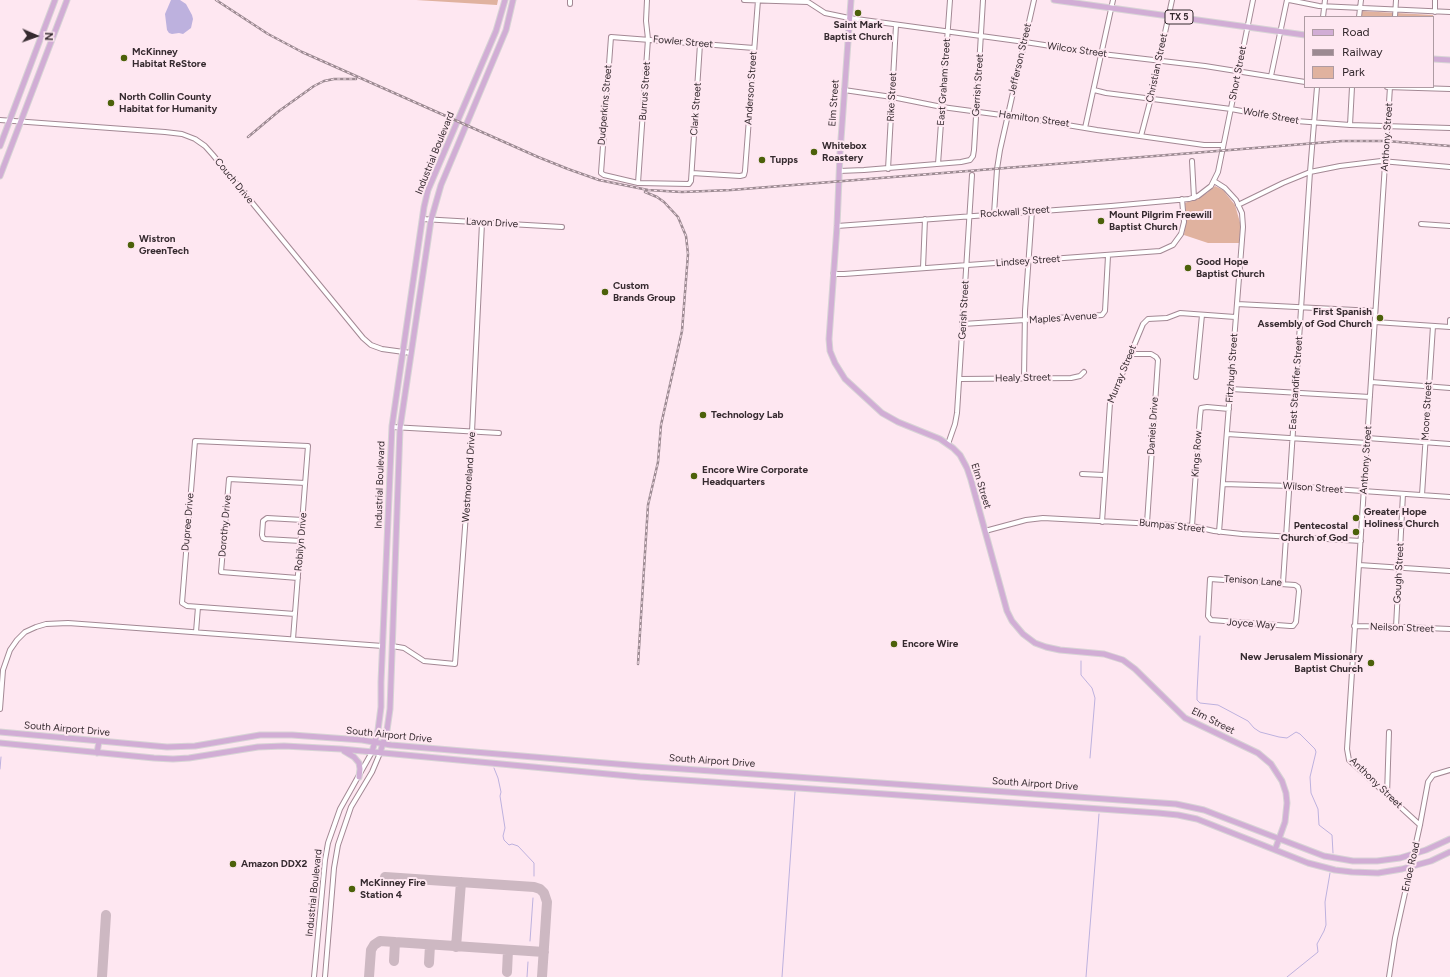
<!DOCTYPE html>
<style>
body{margin:0}
#map{position:relative;width:1450px;height:977px;overflow:hidden;background:#fee7f1;font-family:Figtree,sans-serif}
canvas{display:block}
.legend{position:absolute;left:1304px;top:16px;width:130px;height:72px;box-sizing:border-box;background:#fee7f1;border:1px solid #ae9ba3;margin:0;padding:5px 7px;list-style:none;font-size:12px;color:#352a2f}
.legend li{display:flex;align-items:center;gap:8px;height:20px}
.legend b{width:20px;border:1px solid #ae9ba3}
.north{position:absolute;left:16px;top:16px;width:40px;height:40px;-webkit-text-stroke:3px #fee7f1;paint-order:stroke;rotate:92deg;font-size:11px;font-weight:700;line-height:16px;text-align:center;color:#352a2f}
.north::after{content:'';display:block;margin:auto;width:14px;height:18px;background:#352a2f;clip-path:polygon(50% 0,100% 100%,50% 72%,0 100%)}
</style>
<div id="map">
<canvas width="1450" height="977"></canvas>
<ul class="legend">
<li><b style="height:5px;background:#d1add5"></b>Road</li>
<li><b style="height:5px;background:#9c8a92"></b>Railway</li>
<li><b style="height:11px;background:#e0b29f"></b>Park</li>
</ul>
<div class="north">N</div>
</div>
<script>
const ctx = document.querySelector('canvas').getContext('2d');
ctx.lineJoin = 'round';
function fill(path, color) {
  ctx.fillStyle = color;
  ctx.fill(path, 'evenodd');
}
function shape(rows) {
  const path = new Path2D();
  for (const r of rows) {
    path.moveTo(r[0], r[1]);
    for (let i = 2; i < r.length; i += 2) path.lineTo(r[i], r[i + 1]);
  }
  return path;
}
function stroke(path, color, width, dash) {
  ctx.strokeStyle = color;
  ctx.lineWidth = width;
  ctx.lineCap = dash ? 'butt' : 'round';
  ctx.setLineDash(dash || []);
  ctx.stroke(path);
}
function label(font, color, halo, rows, align = 'center') {
  ctx.font = font + ' Figtree,sans-serif';
  ctx.lineWidth = 4;
  ctx.setLineDash([]);
  ctx.textBaseline = 'middle';
  ctx.strokeStyle = halo;
  ctx.fillStyle = color;
  for (const [text, x, y, turn = 0] of rows) {
    ctx.save();
    ctx.translate(x, y);
    ctx.rotate((+turn || 0) * Math.PI / 180);
    ctx.textAlign = isNaN(turn) ? turn : align;
    if (halo) ctx.strokeText(text, 0, 0);
    ctx.fillText(text, 0, 0);
    ctx.restore();
  }
}
const green = shape([
 [416,0,498,0,497,5],
 [1360,11,1433,15,1433,17,1360,17],
 [1215,186,1223,190,1235,205,1241,226,1239,243,1208,243,1184,235,1186,218,1185,203,1196,199,1207,193]
]);
const water = shape([
 [171,0,180,0,186,4,192,15,193,19,191,28,183,34,179,33,172,34,169,33,167,30,165,14]
]);
const stream = shape([
 [1200,636,1197,692,1197,700,1200,703,1218,705,1248,721,1254,728,1260,732,1279,737,1287,738,1296,732,1300,734,1315,749,1316,752,1310,777,1311,793,1318,809,1319,825,1332,835,1333,853],
 [1081,661,1081,675,1092,688,1095,698,1090,758],
 [494,768,498,778,501,792,500,796,505,828,503,836,504,840,509,845,512,844,518,846,534,863,534,876],
 [0,769,1,757],
 [530,941,533,898],
 [527,977,528,962],
 [782,977,795,792],
 [1086,977,1099,814],
 [1287,977,1318,952,1317,944,1324,931,1326,925,1325,902,1330,873]
]);
const taxiway = shape([
 [385,877,534,887,540,889,544,893,547,902,542,977],
 [456,947,461,882],
 [394,961,395,942],
 [429,963,430,945],
 [507,972,508,950],
 [102,977,106,915],
 [369,977,371,950,374,945,380,941,544,952]
]);
const minor = shape([
 [744,0,808,2,825,13,849,18,1025,42,1102,54,1205,66,1305,82],
 [1289,0,1319,6,1450,12],
 [570,4,570,0],
 [1435,12,1435,0],
 [1323,17,1325,0],
 [1359,17,1361,0],
 [1395,17,1396,0],
 [700,44,691,181,689,184,638,183,604,175,601,173,611,37,754,48],
 [1271,76,1287,0],
 [1387,87,1450,89],
 [1390,87,1347,749,1349,760,1420,825],
 [844,90,892,97,942,107,1031,119,1097,130,1204,145,1223,145],
 [1094,90,1106,93,1231,109,1296,121,1350,125,1450,128],
 [0,120,165,132,182,134,195,139,205,146,213,155,363,338,371,345,382,349,411,353],
 [1350,125,1352,87],
 [1085,128,1113,0],
 [1141,136,1151,98,1172,0],
 [1192,161,1194,198],
 [938,164,950,0],
 [888,169,896,25],
 [839,171,864,170,961,162,970,160,973,156,974,150,983,0],
 [692,173,740,176,744,175,745,171,758,0],
 [1214,181,1225,188,1236,200,1242,213,1243,227,1219,532],
 [638,183,648,39,646,21,647,0],
 [1238,205,1283,183,1310,172,1340,166,1381,161,1450,167],
 [994,214,997,169,1000,150,1034,0],
 [422,219,562,227],
 [1421,224,1450,226],
 [837,226,1111,206,1189,199,1198,196,1211,186,1218,172,1253,0],
 [923,268,925,219],
 [833,274,844,274,1160,251,1173,245,1181,234,1184,222,1182,199],
 [1237,304,1375,311],
 [1375,322,1450,327],
 [963,324,1102,315,1105,311,1108,256],
 [1450,327,1450,320],
 [1130,354,1151,354,1156,357,1158,360,1147,523],
 [1196,377,1202,315],
 [1024,378,1025,311,1032,211],
 [960,379,1071,378,1080,376,1084,372],
 [1371,382,1450,388],
 [1231,389,1370,397],
 [392,427,499,433],
 [1227,434,1367,443],
 [1367,438,1450,444],
 [948,444,955,424,957,413,972,175],
 [1082,474,1104,475],
 [1223,484,1290,486,1450,497],
 [1422,495,1433,326],
 [1102,522,1110,403,1143,324,1148,319,1167,318,1180,313,1235,317],
 [1192,526,1200,416,1201,408,1207,407,1229,409],
 [985,531,1026,520,1043,518,1192,526,1214,531,1242,534,1361,541],
 [301,541,265,539,263,538,262,535,263,521,267,518,303,520],
 [1359,565,1450,571],
 [298,578,221,572,229,479,305,483],
 [1210,579,1295,585,1298,587,1299,591,1296,622,1293,626,1290,626,1211,620,1208,616,1210,579],
 [1283,583,1310,172,1317,87],
 [1354,626,1403,627,1450,629],
 [1396,627,1403,494],
 [196,632,198,607],
 [293,639,308,446,195,441,182,603,187,606,295,614],
 [392,646,404,648,424,661,455,664,472,432,482,223],
 [0,709,3,670,10,650,17,640,25,632,36,627,46,624,68,623,383,646],
 [1387,795,1389,732],
 [314,977,325,860,328,843,340,809,372,752],
 [325,977,334,868,338,845,351,807,372,772,380,753],
 [1389,977,1395,938,1420,825,1428,782,1433,775,1450,770]
]);
const major = shape([
 [851,0,840,153,837,226,829,339,830,351,835,363,845,379,882,413,898,422,940,439,953,448,960,455,967,468,971,480,1007,611,1012,621,1023,634,1035,643,1046,647,1060,650,1104,654,1123,660,1135,669,1185,718,1258,753,1271,764,1282,781,1286,793,1287,803,1285,822,1275,850],
 [1054,0,1305,35],
 [1433,59,1450,60],
 [0,146,55,0],
 [0,176,67,0],
 [0,732,167,747,195,746,260,735,292,735,362,740,391,745,641,766,1176,804,1204,810,1324,856,1353,861,1377,861,1400,858,1426,850,1450,839],
 [0,743,154,758,173,759,189,758,258,747,284,746,341,749,640,777,1158,813,1178,815,1197,819,1308,863,1335,870,1352,872,1378,873,1402,869,1431,861,1450,852],
 [344,751,354,757,359,763,360,769,359,777],
 [372,752,378,730,381,707,381,682,392,426,424,207,428,190,496,31,505,0],
 [97,753,99,741],
 [380,753,387,730,390,709,400,428,431,220,441,185,506,30,513,0]
]);
const rail = shape([
 [216,0,268,34,302,52,538,157,568,169,599,180,648,190,682,192,731,190,1342,141,1386,141,1450,146],
 [248,137,279,111,314,86,324,81,334,79,356,79],
 [638,664,648,505,658,462,661,425,682,331,688,254,686,236,678,217,664,202,657,197,645,192]
]);
const markers = [
 [858,13,4,"#4c610a"],
 [124,58,4,"#4c610a"],
 [111,103,4,"#4c610a"],
 [814,152,4,"#4c610a"],
 [762,160,4,"#4c610a"],
 [1101,221,4,"#4c610a"],
 [131,245,4,"#4c610a"],
 [1188,268,4,"#4c610a"],
 [605,292,4,"#4c610a"],
 [1380,318,4,"#4c610a"],
 [703,415,4,"#4c610a"],
 [694,476,4,"#4c610a"],
 [1356,518,4,"#4c610a"],
 [1356,532,4,"#4c610a"],
 [894,644,4,"#4c610a"],
 [1371,663,4,"#4c610a"],
 [233,864,4,"#4c610a"],
 [352,889,4,"#4c610a"]
];
const shields = [
 [1179,17,28]
];
const shieldNames = [
 ["TX 5",1179,17]
];
const poiNames = [
 ["Saint Mark",858,25,"center"],
 ["Baptist Church",858,37,"center"],
 ["McKinney",132,52],
 ["Habitat ReStore",132,64],
 ["North Collin County",119,97],
 ["Habitat for Humanity",119,109],
 ["Whitebox",822,146],
 ["Roastery",822,158],
 ["Tupps",770,160],
 ["Mount Pilgrim Freewill",1109,215],
 ["Baptist Church",1109,227],
 ["Wistron",139,239],
 ["GreenTech",139,251],
 ["Good Hope",1196,262],
 ["Baptist Church",1196,274],
 ["Custom",613,286],
 ["Brands Group",613,298],
 ["First Spanish",1372,312,"right"],
 ["Assembly of God Church",1372,324,"right"],
 ["Technology Lab",711,415],
 ["Encore Wire Corporate",702,470],
 ["Headquarters",702,482],
 ["Greater Hope",1364,512],
 ["Holiness Church",1364,524],
 ["Pentecostal",1348,526,"right"],
 ["Church of God",1348,538,"right"],
 ["Encore Wire",902,644],
 ["New Jerusalem Missionary",1363,657,"right"],
 ["Baptist Church",1363,669,"right"],
 ["Amazon DDX2",241,864],
 ["McKinney Fire",360,883],
 ["Station 4",360,895]
];
const streetNames = [
 ["Fowler Street",683,42,5],
 ["Wilcox Street",1077,50,8],
 ["Jefferson Street",1020,59,-77],
 ["Christian Street",1157,68,-78],
 ["Short Street",1238,73,-79],
 ["East Graham Street",944,82,-86],
 ["Gerrish Street",978,85,-86],
 ["Anderson Street",751,88,-86],
 ["Burrus Street",645,91,-86],
 ["Rike Street",892,97,-87],
 ["Elm Street",834,103,-86],
 ["Dudperkins Street",605,105,-85],
 ["Clark Street",696,109,-86],
 ["Wolfe Street",1271,116,10],
 ["Hamilton Street",1034,119,8],
 ["Anthony Street",1387,137,-86],
 ["Industrial Boulevard",435,153,-68],
 ["Couch Drive",234,181,51],
 ["Rockwall Street",1015,212,-4],
 ["Lavon Drive",492,223,3],
 ["Lindsey Street",1028,261,-4],
 ["Gerish Street",964,310,-87],
 ["Maples Avenue",1063,318,-4],
 ["Fitzhugh Street",1232,368,-86],
 ["Murray Street",1122,374,-68],
 ["Healy Street",1023,378,-1],
 ["East Standifer Street",1296,383,-86],
 ["Moore Street",1427,411,-87],
 ["Daniels Drive",1153,426,-86],
 ["Kings Row",1197,454,-86],
 ["Anthony Street",1366,460,-86],
 ["Westmoreland Drive",469,477,-86],
 ["Industrial Boulevard",380,485,-88],
 ["Elm Street",981,486,73],
 ["Wilson Street",1313,488,4],
 ["Dupree Drive",188,522,-85],
 ["Dorothy Drive",225,526,-85],
 ["Bumpas Street",1172,526,6],
 ["Robilyn Drive",301,542,-85],
 ["Gough Street",1399,573,-87],
 ["Tenison Lane",1253,581,4],
 ["Joyce Way",1251,624,4],
 ["Neilson Street",1402,628,2],
 ["Elm Street",1213,721,27],
 ["South Airport Drive",67,729,5],
 ["South Airport Drive",389,735,6],
 ["South Airport Drive",712,761,4],
 ["Anthony Street",1376,783,44],
 ["South Airport Drive",1035,784,4],
 ["Enloe Road",1411,867,-77],
 ["Industrial Boulevard",314,893,-84]
];
fill(green, '#e0b29f');
fill(water, '#bdb1de');
stroke(stream, '#bdb1de', 1);
stroke(taxiway, '#cdb8c2', 10);
stroke(minor, '#a38894', 6);
stroke(major, '#d7d4d5', 7);
stroke(minor, '#fff', 4);
stroke(major, '#d1add5', 5);
stroke(rail, '#9c8a92', 2.5);
stroke(rail, '#fee7f1', 1, [3]);
for (const [x, y, r, color] of markers) {
  const dot = new Path2D();
  dot.arc(x, y, r, 0, 2 * Math.PI);
  ctx.fillStyle = color;
  ctx.fill(dot);
  stroke(dot, '#fee7f1', 1.5);
}
for (const [x, y, w] of shields) {
  const box = new Path2D();
  box.roundRect(x - w / 2, y - 7, w, 14, 3);
  ctx.fillStyle = '#fee7f1';
  ctx.fill(box);
  stroke(box, '#352a2f', 1);
}
label('bold 9px', '#352a2f', null, shieldNames);
label('bold 10px', '#352a2f', '#fee7f1', poiNames, 'left');
label('10px', '#352a2f', '#fee7f1', streetNames);
</script>
